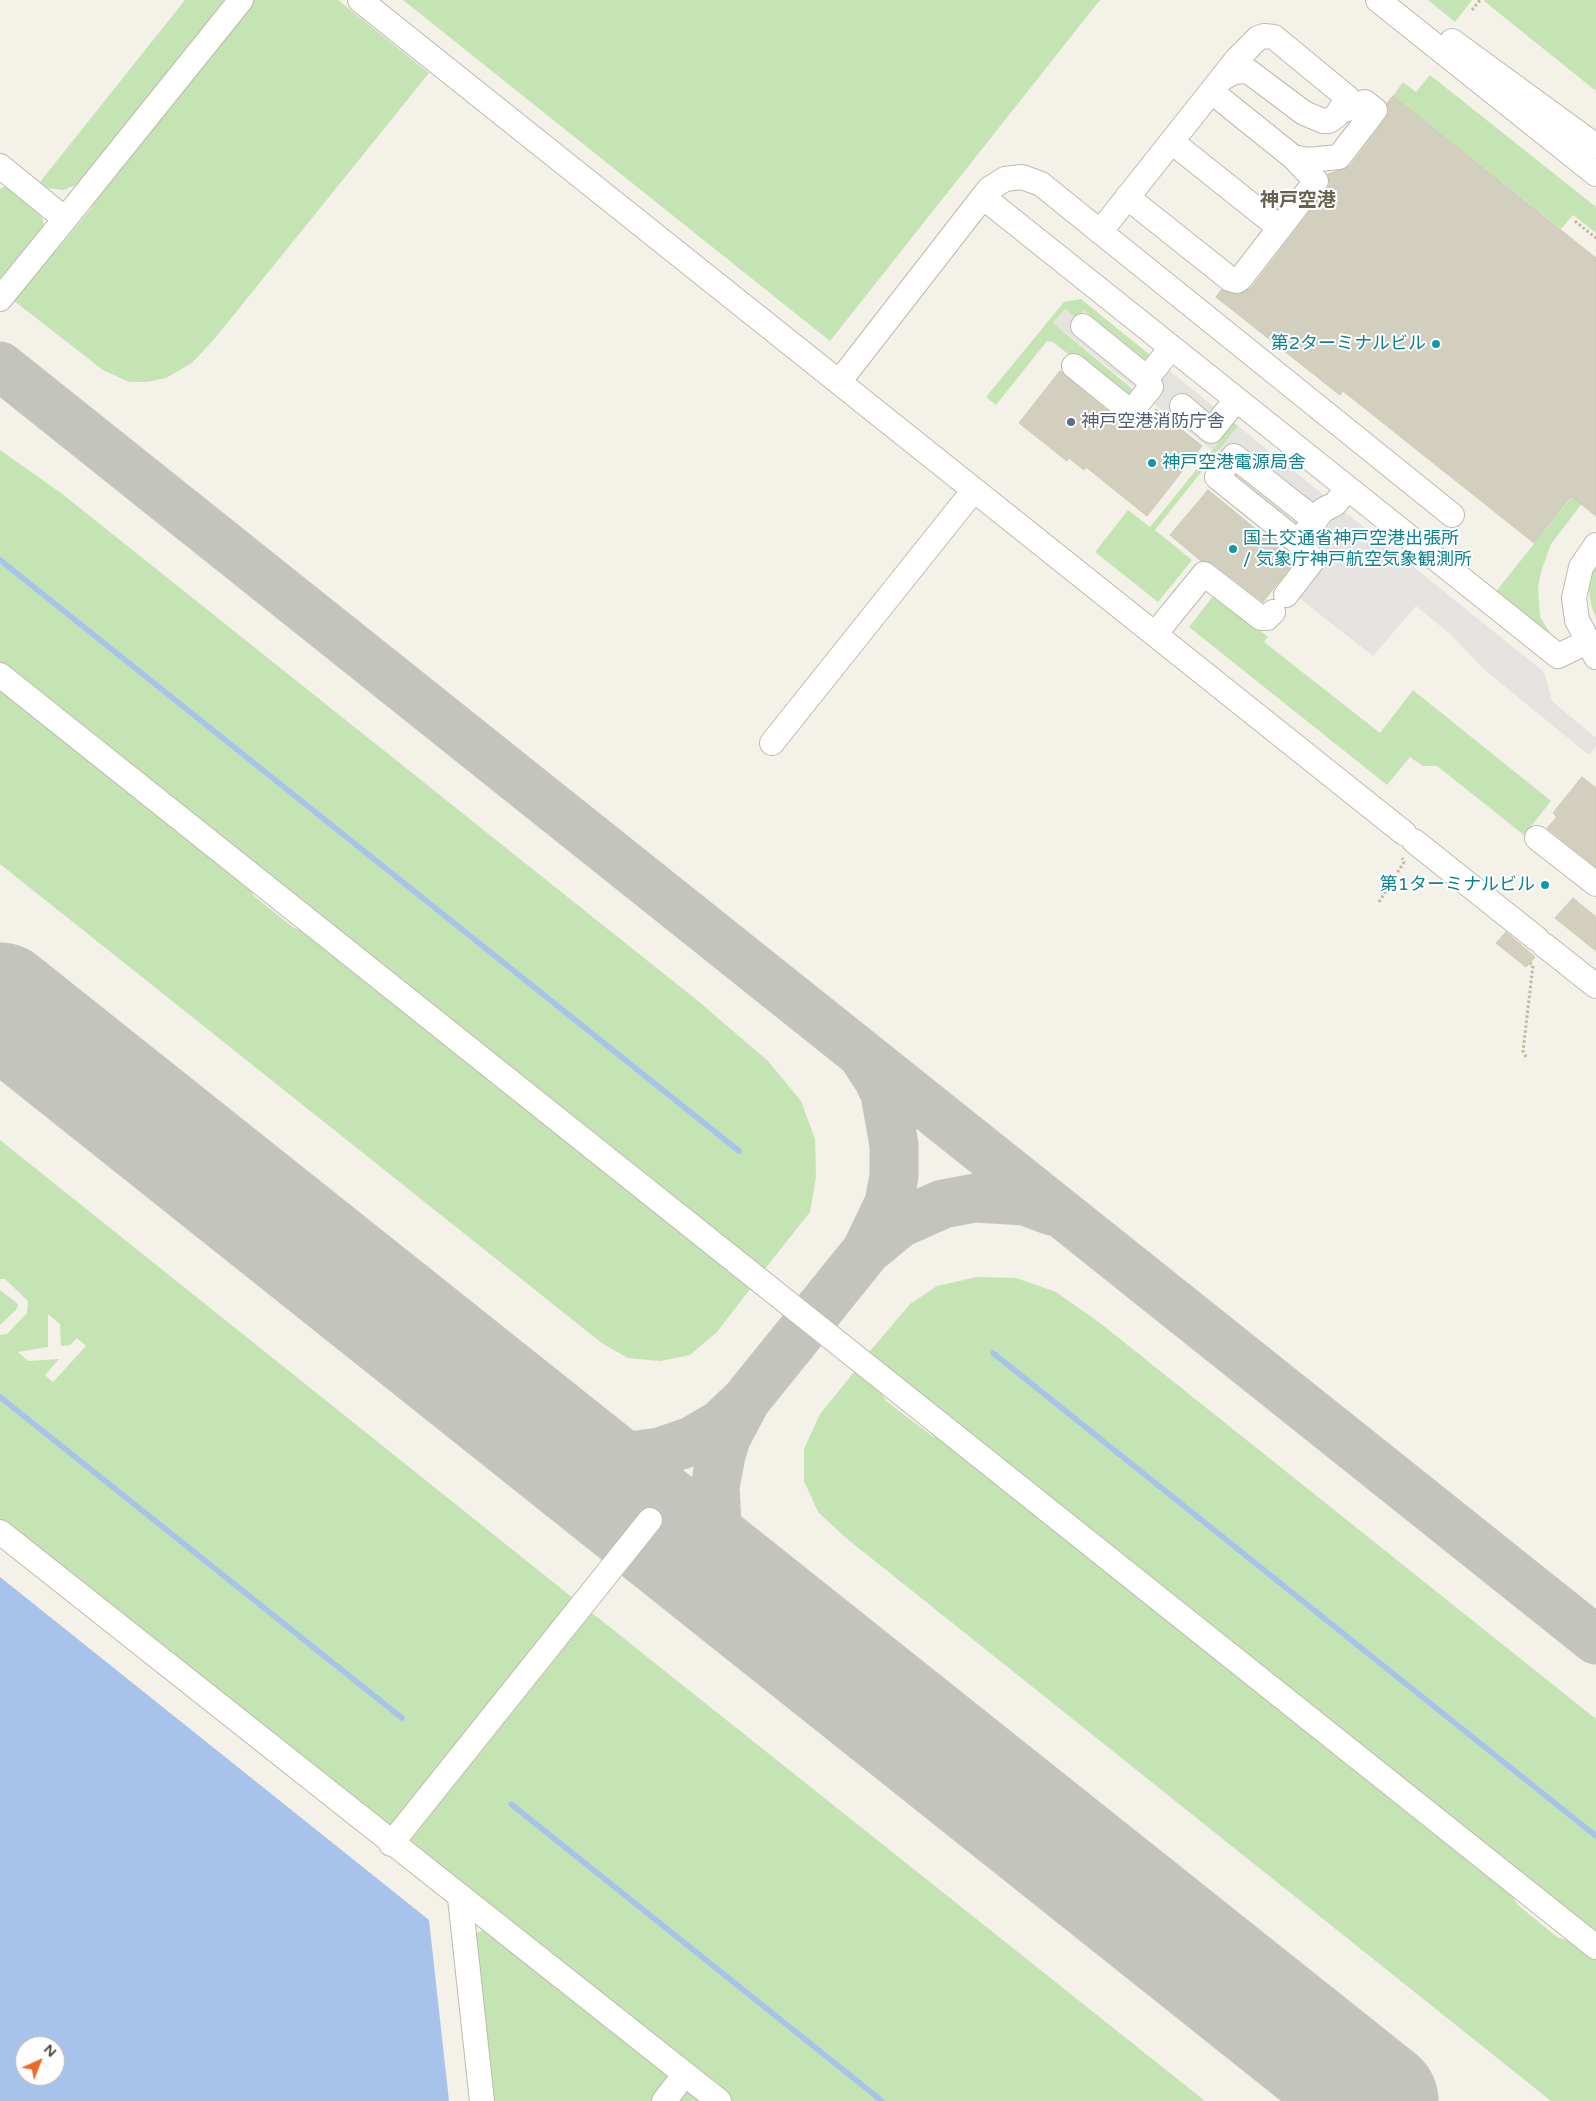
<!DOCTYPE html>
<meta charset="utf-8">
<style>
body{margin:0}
#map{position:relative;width:1596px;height:2101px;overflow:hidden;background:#f3f1e8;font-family:"Varela Round",sans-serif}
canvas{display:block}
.north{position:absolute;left:15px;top:2036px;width:50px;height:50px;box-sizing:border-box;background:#fff;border:1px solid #b5b3af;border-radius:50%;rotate:44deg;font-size:14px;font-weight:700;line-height:20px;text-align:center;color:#454237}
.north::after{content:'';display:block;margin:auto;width:18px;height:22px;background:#ec6926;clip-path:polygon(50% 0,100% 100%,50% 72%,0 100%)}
</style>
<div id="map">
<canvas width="1596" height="2101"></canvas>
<div class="north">N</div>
</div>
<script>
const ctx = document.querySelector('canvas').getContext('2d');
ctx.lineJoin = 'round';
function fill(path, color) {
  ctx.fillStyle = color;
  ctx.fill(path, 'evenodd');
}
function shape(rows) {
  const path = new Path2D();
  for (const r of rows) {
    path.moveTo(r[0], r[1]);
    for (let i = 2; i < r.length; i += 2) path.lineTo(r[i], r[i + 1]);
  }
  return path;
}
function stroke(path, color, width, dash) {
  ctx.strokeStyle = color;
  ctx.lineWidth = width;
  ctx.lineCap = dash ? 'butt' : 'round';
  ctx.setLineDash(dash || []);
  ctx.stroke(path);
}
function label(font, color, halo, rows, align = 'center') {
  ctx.font = font + ' "Varela Round","Noto Sans JP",sans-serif';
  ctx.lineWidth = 4;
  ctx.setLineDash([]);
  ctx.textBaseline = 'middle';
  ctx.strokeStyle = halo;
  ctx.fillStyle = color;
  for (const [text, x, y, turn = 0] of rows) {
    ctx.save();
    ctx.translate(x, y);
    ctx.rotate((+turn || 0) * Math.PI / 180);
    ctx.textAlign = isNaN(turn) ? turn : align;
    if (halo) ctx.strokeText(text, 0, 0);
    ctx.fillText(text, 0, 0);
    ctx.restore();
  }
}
const green = shape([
 [185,0,231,0,78,184,64,190,36,187],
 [251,0,338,0,429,73,216,337,192,363,166,378,147,382,129,382,103,370,9,297,45,257,56,251,91,209,104,181],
 [403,0,1100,0,830,341],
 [1428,0,1472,0,1455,22],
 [1485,0,1596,0,1596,91,1484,1],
 [1430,75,1596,207,1596,233,1573,215,1561,229,1393,96,1403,82,1416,92],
 [3,187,8,187,37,210,43,220,44,231,0,288,0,189],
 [1081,299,1150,355,1146,361,1084,310,1077,319,1065,309,1053,323,1136,392,1128,402,1053,342,1047,341,996,405,986,397,1064,302],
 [1234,423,1238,426,1155,530,1192,560,1158,602,1095,552,1128,510,1150,527],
 [0,450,61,493,698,1001,768,1061,801,1101,815,1139,816,1177,810,1212,761,1274,0,667],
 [1596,466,1596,485,1551,544,1541,572,1538,588,1540,617,1554,639,1494,594],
 [1596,559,1596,618,1591,605,1588,580],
 [1214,595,1268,637,1264,642,1380,733,1413,690,1551,801,1524,835,1437,766,1423,766,1410,757,1387,785,1189,627],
 [0,681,239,872,254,896,294,928,320,937,754,1284,717,1332,690,1355,660,1361,628,1358,603,1344,0,864],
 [0,1140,578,1602,391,1826,381,1822,0,1518,0,1335,7,1334,27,1313,28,1301,5,1279,0,1279],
 [48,1314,60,1324,61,1346,70,1345,77,1338,86,1346,53,1382,45,1375,59,1359,28,1361,18,1352,48,1347],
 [977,1277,1016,1278,1056,1292,1100,1323,1596,1719,1596,1941,865,1357,910,1304,937,1286],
 [0,1290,18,1304,17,1309,0,1325],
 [859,1366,871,1376,886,1401,932,1436,952,1441,1501,1880,1518,1905,1557,1937,1585,1947,1596,1956,1596,2101,1551,2101,846,1538,818,1512,804,1481,804,1449,820,1414],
 [587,1609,1205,2101,732,2101,413,1848,409,1837],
 [485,1929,670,2077,657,2101,493,2101,477,1952,477,1933],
 [686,2089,701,2101,672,2101]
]);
const parking = shape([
 [1065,309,1077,319,1084,310,1145,361,1150,355,1234,423,1212,450,1053,323],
 [1238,426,1544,672,1552,701,1596,738,1596,746,1589,755,1487,672,1450,634,1416,606,1373,656,1299,598,1324,564,1204,469]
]);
const water = shape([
 [0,1577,429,1920,449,2101,0,2101],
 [25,2046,55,2046,55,2076,25,2076]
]);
const stream = shape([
 [0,560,739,1151],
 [993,1353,1596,1836],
 [0,1397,402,1718],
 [511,1804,882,2101]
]);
const taxiway = shape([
 [0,366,1596,1640],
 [865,1059,878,1079,885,1094,894,1145,894,1176,889,1203,867,1249],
 [744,1404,726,1438,721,1455,715,1487,717,1524,722,1543,737,1578,765,1613],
 [530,1426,581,1449,614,1456,629,1456,660,1452,692,1441,721,1424,746,1400,867,1250,900,1223,943,1204,975,1198,1025,1201,1052,1211]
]);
const runway = shape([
 [0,1003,1378,2101]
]);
const building = shape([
 [1393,96,1596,258,1596,516,1571,496,1534,543,1343,391,1340,395,1216,297,1221,290,1239,295,1252,287,1327,189,1330,183,1328,174,1350,166,1386,118,1389,111,1387,103,1393,96],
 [1060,371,1122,423,1138,432,1156,409,1202,446,1147,516,1086,467,1084,470,1069,458,1067,461,1019,423,1060,371],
 [1208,490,1295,561,1263,602,1212,563,1201,561,1170,535,1208,490],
 [1582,777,1596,788,1596,867,1547,828,1557,817,1553,813,1582,777],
 [1573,898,1596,917,1596,951,1555,918,1573,898],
 [1506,932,1535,957,1526,967,1496,943,1506,932]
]);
const path = shape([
 [1472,10,1480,0],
 [1575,221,1596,238],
 [1379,902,1404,862,1402,858],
 [1526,1057,1523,1051,1533,965,1530,963]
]);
const minor = shape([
 [360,0,1404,833],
 [1378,0,1596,174],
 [1452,41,1596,146],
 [1172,142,1280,228],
 [1293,157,1308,160,1339,157,1375,110,1365,102,1339,112],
 [0,166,65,219,241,0],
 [983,197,1558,656,1587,642],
 [1127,197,1230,279,1237,281,1241,278,1316,181,1293,157,1212,92],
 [1100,232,1237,59,1258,38,1264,36,1274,37,1348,98,1336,116,1329,121,1323,121,1304,113,1248,71,1234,72,1223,78],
 [0,299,65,219],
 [1083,326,1147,378],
 [1074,366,1131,412,1151,387,1147,378,1171,348],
 [839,382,989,189,1005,179,1022,177,1041,184,1452,515],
 [1182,406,1211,431,1236,400],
 [1315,520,1234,456,1217,477,1298,542,1323,510,1335,504,1348,488],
 [1596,545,1581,567,1574,598,1577,620,1596,657],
 [1286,595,1313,560,1298,542],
 [1155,634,1204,574,1261,618,1267,618,1273,612],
 [0,675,1596,1947],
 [772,743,974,490],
 [1537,838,1596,884],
 [1414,841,1537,939],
 [1544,945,1596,986],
 [0,1532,719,2101],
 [391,1844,650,1520],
 [460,1898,482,2101],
 [664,2101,685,2074]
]);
const markers = [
 [1436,344,5,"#0f9aa8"],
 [1071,422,5,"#5c6f8a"],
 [1152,463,5,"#0f9aa8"],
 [1233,549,5,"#0f9aa8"],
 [1545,885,5,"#0f9aa8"]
];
const cultureNames = [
 ["第2ターミナルビル",1426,344],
 ["神戸空港電源局舎",1162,463,"left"],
 ["国土交通省神戸空港出張所",1243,539,"left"],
 ["/ 気象庁神戸航空気象観測所",1243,560,"left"],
 ["第1ターミナルビル",1535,885]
];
const serviceNames = [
 ["神戸空港消防庁舎",1081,422]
];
const neighbourhoodNames = [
 ["神戸空港",1298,201]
];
fill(green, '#c5e4b3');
fill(parking, '#e4e3df');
fill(water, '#a8c3eb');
stroke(stream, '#a8c3eb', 5.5);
stroke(taxiway, '#c4c4bf', 49);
stroke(runway, '#c4c4bf', 121);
fill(building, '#d3cfbe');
stroke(building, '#cec8b1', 1);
stroke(minor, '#bdbbab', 26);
stroke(path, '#beb99d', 3, [2.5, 2.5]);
stroke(minor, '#fff', 24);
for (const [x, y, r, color] of markers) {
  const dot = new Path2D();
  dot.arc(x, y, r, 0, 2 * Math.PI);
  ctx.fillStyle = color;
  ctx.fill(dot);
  stroke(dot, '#fff', 2);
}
label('18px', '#0d838f', '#fff', cultureNames, 'right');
label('18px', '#4e5e75', '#fff', serviceNames, 'left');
label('bold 19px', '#67624f', '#fff', neighbourhoodNames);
</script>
